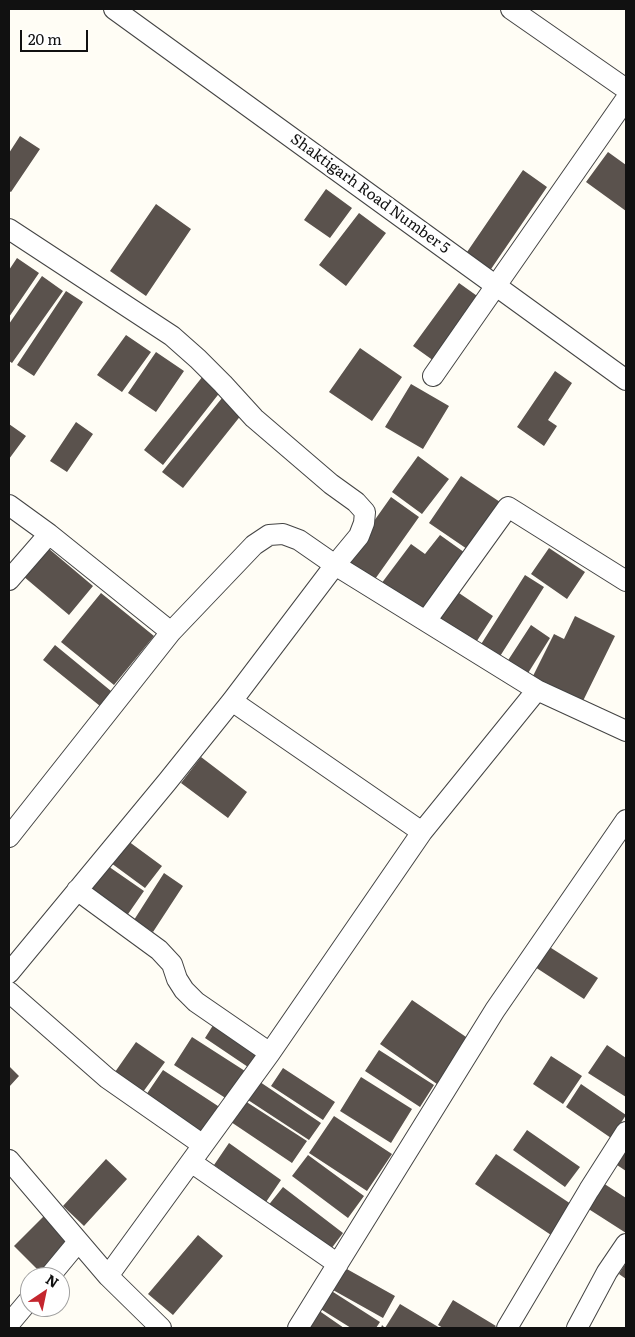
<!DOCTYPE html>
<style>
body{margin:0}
#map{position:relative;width:635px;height:1337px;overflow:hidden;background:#fffdf5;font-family:Literata,serif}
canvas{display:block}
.frame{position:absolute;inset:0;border:10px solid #111;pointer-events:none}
.north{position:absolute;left:20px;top:1267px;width:50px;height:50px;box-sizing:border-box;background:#fff;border:1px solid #a0a0a0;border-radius:50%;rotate:34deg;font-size:14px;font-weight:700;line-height:20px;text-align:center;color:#111}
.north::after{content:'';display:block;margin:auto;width:18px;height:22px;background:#c4262e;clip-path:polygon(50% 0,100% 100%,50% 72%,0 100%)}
.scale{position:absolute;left:20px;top:30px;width:68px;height:22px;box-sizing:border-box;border:2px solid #111;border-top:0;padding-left:6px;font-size:15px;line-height:18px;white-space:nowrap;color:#111;-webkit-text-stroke:4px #fff;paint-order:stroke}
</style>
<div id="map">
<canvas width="635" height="1337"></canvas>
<div class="frame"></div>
<div class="north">N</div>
<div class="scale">20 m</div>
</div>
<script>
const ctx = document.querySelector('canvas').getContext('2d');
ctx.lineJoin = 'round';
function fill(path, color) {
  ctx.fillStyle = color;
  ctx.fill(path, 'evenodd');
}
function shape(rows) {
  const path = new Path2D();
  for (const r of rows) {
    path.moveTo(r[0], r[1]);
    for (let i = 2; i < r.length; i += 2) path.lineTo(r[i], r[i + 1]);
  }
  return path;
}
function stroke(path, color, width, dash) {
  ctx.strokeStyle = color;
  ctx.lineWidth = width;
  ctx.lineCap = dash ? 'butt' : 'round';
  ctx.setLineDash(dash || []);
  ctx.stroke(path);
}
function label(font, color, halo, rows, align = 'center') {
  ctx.font = font + ' Literata,serif';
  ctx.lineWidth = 5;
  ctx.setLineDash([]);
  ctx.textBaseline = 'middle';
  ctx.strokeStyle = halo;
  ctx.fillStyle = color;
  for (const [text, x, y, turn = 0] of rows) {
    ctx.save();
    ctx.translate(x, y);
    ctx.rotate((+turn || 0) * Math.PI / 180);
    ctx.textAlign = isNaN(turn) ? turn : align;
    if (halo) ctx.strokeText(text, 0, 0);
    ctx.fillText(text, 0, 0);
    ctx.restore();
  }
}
const building = shape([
 [20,136,40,149,11,192,9,191,9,153],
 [608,152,626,165,626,211,586,182],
 [523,170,547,187,489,272,465,255],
 [326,189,352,208,330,238,304,220],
 [156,204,191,229,146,296,110,271],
 [359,213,386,233,346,286,319,265],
 [17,258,39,273,9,317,9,270],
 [42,276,63,291,12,363,9,361,9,324],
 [459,283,480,298,434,361,413,346],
 [66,291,83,302,34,376,17,365],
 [126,335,151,352,122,392,97,375],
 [360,348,402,377,372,421,329,392],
 [156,352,184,371,156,412,128,393],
 [555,371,572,383,548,420,557,426,544,446,517,427],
 [203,376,221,391,163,465,144,450],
 [411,384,449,406,423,449,385,427],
 [222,398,242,414,183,488,162,472],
 [76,422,93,434,67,472,50,461],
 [9,424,26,436,9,459],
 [418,456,449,479,422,514,392,492],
 [461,476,503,504,470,551,429,523],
 [391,497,419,517,373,582,345,562],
 [440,535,468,555,424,616,381,584,411,544,425,554],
 [48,548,93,586,69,615,23,576],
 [549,548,585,572,567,599,531,574],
 [525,575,544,587,497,661,478,649],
 [453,589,493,616,473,647,432,620],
 [101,593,154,636,114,685,61,642],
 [575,616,615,636,581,705,531,680,554,634,564,639],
 [531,625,550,638,525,678,505,665],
 [55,645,111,691,100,706,43,660],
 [201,757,247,792,228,818,181,783],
 [128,841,162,866,145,888,111,863],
 [105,864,144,891,126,917,87,890],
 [164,873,183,886,153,932,134,920],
 [548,946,598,978,584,999,535,967],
 [412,1000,469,1039,437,1084,380,1044],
 [217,1019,261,1047,248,1067,205,1038],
 [192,1037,245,1071,227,1099,174,1065],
 [136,1042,165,1062,143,1092,115,1072],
 [607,1045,626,1058,626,1097,588,1073],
 [379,1050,434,1085,420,1107,365,1071],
 [551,1056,582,1076,563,1104,533,1084],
 [9,1066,19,1076,9,1087],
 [283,1068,335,1102,323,1120,271,1086],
 [163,1070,221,1108,204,1133,146,1095],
 [361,1077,412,1109,391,1143,340,1111],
 [260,1082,321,1123,309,1140,248,1100],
 [581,1084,626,1115,611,1138,566,1107],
 [245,1101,307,1141,292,1163,231,1122],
 [334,1116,392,1154,367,1191,309,1153],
 [527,1130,580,1167,565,1187,513,1150],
 [229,1143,281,1180,266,1202,214,1165],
 [626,1151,626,1171,617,1165],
 [496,1154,574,1206,554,1237,475,1184],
 [308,1155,364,1196,348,1218,292,1176],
 [106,1159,127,1179,84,1226,63,1206],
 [603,1183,626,1198,626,1233,587,1208],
 [283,1187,343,1233,328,1253,267,1207],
 [44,1216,73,1245,43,1275,14,1246],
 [198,1235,223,1256,173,1315,148,1294],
 [626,1263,626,1279,619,1274],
 [345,1268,395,1296,383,1318,333,1290],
 [330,1290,380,1322,376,1328,351,1328,319,1308],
 [453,1300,496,1326,494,1328,443,1328,438,1325],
 [400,1304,440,1328,381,1328,382,1325,385,1328],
 [318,1310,344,1328,306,1328]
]);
const street = shape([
 [114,9,626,380],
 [511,9,626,89],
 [9,229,172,336,198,359,223,384,254,418,331,484,356,502,365,512,364,523,359,536,335,565,232,701,167,782,9,973],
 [433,376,626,99],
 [9,505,49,534,171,632],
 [9,580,49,534],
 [426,621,508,507,626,581],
 [232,701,422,832],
 [9,837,171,632,254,545,269,535,283,534,299,540,335,565,537,690,626,731],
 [77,890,159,950,172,964,177,979,184,990,196,1002,270,1053],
 [9,992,107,1078,203,1145],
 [9,1160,108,1276,161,1328],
 [191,1162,338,1264],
 [108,1276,270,1053,422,832,537,690],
 [49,1277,78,1242],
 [9,1324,30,1299],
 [298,1328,495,1010,626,820],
 [507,1328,589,1190,626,1132],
 [577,1328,607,1272,626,1244]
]);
const streetNames = [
 ["Shaktigarh Road Number 5",370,194,36]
];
fill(building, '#5a524d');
stroke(street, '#444', 22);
stroke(street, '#fff', 20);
label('15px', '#111', '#fff', streetNames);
</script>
